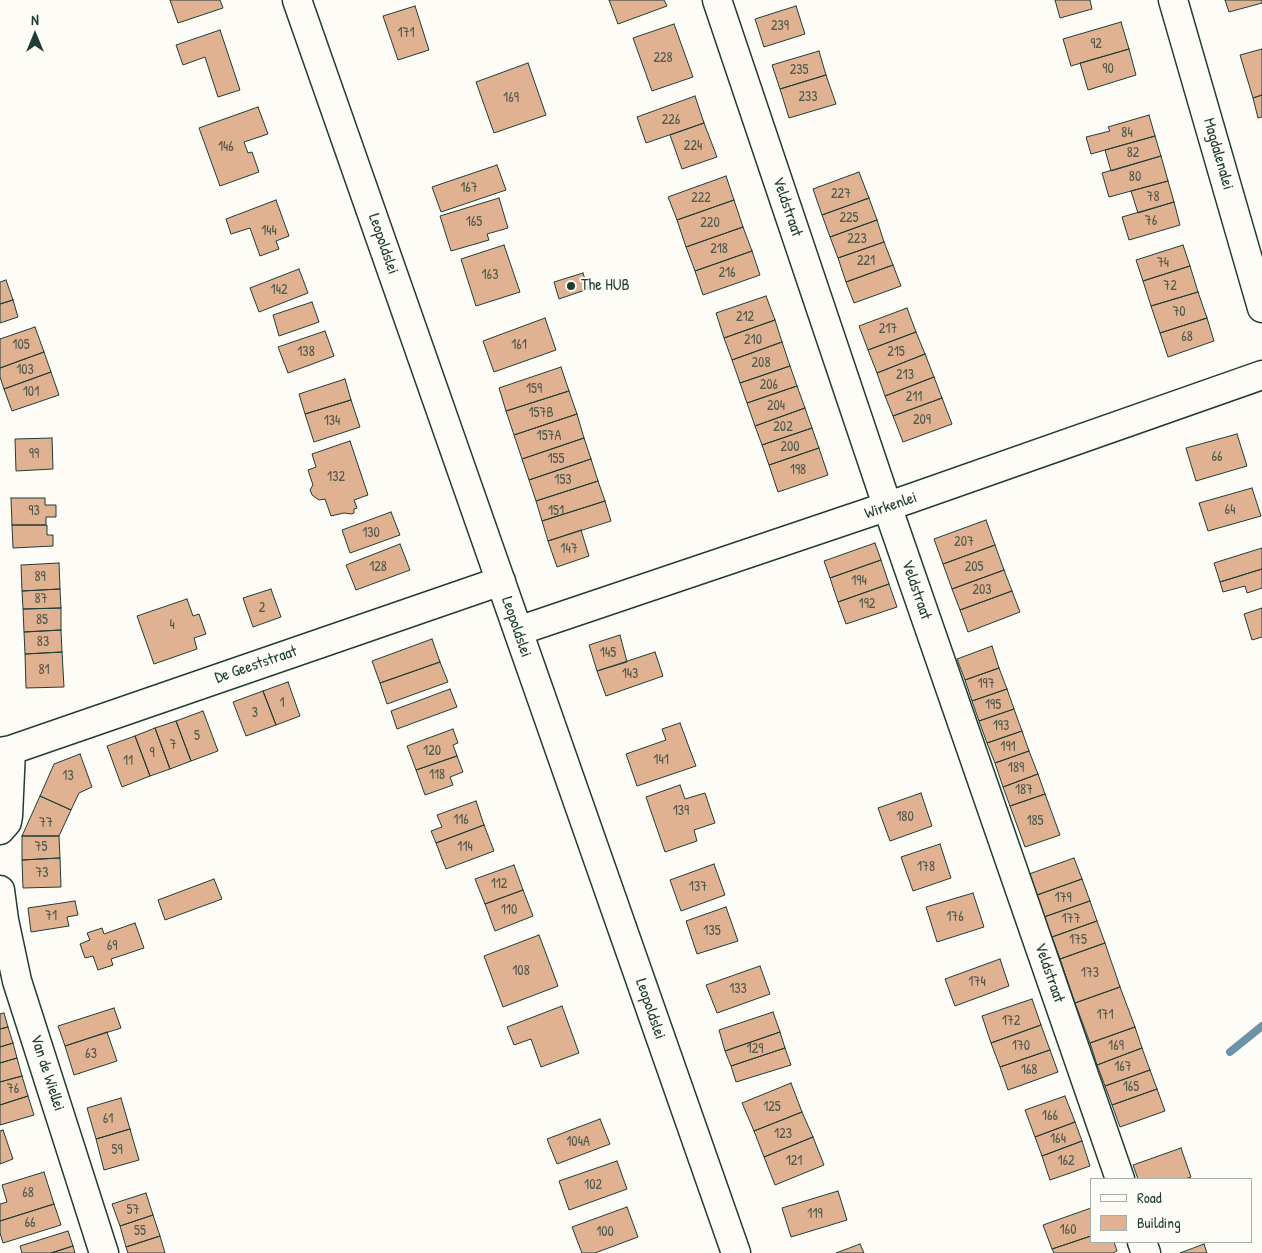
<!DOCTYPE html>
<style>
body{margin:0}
#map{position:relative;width:1262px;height:1253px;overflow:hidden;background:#fdfcf7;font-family:"Patrick Hand",sans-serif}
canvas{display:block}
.legend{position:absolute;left:1090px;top:1178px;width:162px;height:65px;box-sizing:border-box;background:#fdfcf7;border:1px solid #a4b0a9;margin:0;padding:6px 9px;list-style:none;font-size:15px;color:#1f3d34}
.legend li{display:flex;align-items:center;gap:10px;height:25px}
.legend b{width:25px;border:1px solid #a4b0a9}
.north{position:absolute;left:10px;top:10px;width:50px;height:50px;-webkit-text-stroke:4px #fdfcf7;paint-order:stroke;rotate:0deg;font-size:14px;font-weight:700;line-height:20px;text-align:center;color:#1f3d34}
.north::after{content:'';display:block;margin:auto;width:18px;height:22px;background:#1f3d34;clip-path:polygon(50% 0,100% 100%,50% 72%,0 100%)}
</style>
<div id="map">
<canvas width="1262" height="1253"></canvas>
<ul class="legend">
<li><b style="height:6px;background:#fdfcf7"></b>Road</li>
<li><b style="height:14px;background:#e1b292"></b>Building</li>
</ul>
<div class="north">N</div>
</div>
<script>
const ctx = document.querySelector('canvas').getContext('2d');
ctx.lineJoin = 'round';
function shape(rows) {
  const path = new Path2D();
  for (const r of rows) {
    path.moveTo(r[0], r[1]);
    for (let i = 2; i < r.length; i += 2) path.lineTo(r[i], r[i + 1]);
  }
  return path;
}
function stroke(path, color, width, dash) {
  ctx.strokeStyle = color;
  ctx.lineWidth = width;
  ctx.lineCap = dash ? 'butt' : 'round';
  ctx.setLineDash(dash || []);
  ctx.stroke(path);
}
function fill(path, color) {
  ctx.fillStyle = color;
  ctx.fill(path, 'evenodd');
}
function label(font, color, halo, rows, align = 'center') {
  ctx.font = font + ' "Patrick Hand",sans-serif';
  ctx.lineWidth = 4;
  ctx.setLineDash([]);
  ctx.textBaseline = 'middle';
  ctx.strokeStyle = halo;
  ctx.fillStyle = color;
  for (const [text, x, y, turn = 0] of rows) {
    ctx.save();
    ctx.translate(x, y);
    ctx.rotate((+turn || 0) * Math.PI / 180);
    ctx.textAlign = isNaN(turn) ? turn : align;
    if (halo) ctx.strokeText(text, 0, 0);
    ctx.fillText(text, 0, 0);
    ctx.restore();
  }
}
const stream = shape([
 [1230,1052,1262,1026]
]);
const building = shape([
 [170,0,220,0,223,8,178,23,170,0],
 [609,0,664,0,667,6,618,24,609,0],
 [1055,0,1090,0,1092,9,1060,18,1055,0],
 [1225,0,1262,0,1262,3,1229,12,1225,0],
 [415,6,429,50,398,60,383,16,415,6],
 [796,6,805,34,764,47,755,19,796,6],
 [1121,22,1129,49,1071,66,1063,39,1121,22],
 [674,24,693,77,652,91,633,38,674,24],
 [220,30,240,90,218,97,205,57,183,65,176,45,220,30],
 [1129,49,1136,75,1088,90,1080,63,1129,49],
 [1262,49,1262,95,1253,98,1240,55,1262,49],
 [819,51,826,75,780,89,772,65,819,51],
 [528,63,546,115,494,133,476,82,528,63],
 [826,75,836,104,789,118,780,89,826,75],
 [1262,95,1262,117,1258,118,1253,98,1262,95],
 [695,96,704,123,646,143,637,117,695,96],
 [258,107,268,134,244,142,248,153,252,152,259,172,220,186,199,128,258,107],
 [1149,115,1155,136,1091,154,1086,137,1110,131,1108,127,1149,115],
 [704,123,717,157,682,169,670,135,704,123],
 [1155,136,1161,156,1111,171,1105,150,1155,136],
 [1161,156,1168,181,1109,197,1102,173,1161,156],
 [497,165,506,190,441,212,432,187,497,165],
 [859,172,869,198,822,215,813,189,859,172],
 [726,176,734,200,677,220,668,197,726,176],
 [1168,181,1174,202,1138,213,1131,191,1168,181],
 [499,198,508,228,487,234,489,240,451,251,440,216,499,198],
 [869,198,877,220,830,237,822,215,869,198],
 [276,200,289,236,276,241,279,249,260,256,250,228,231,234,226,219,276,200],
 [734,200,743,227,686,247,677,220,734,200],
 [1174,202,1180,225,1129,240,1122,217,1174,202],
 [877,220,884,242,838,258,830,237,877,220],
 [743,227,752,251,695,271,686,247,743,227],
 [884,242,893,265,846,282,838,258,884,242],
 [504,245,520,292,476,306,461,259,504,245],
 [1183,245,1190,266,1143,281,1136,260,1183,245],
 [752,251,760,275,703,295,695,271,752,251],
 [893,265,901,286,854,303,846,282,893,265],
 [1190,266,1198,292,1151,306,1143,281,1190,266],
 [299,269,308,293,259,312,250,288,299,269],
 [583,273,588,289,559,299,554,282,583,273],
 [6,280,13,300,0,304,0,282,6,280],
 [1198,292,1207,318,1160,333,1151,306,1198,292],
 [766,296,775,320,724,338,716,313,766,296],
 [13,300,18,317,0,323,0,304,13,300],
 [312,302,319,322,279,336,273,315,312,302],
 [907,308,916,332,868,350,859,326,907,308],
 [545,318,556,350,494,372,483,341,545,318],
 [1207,318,1214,341,1168,357,1160,333,1207,318],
 [775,320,782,342,732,360,724,338,775,320],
 [35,327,44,352,0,368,0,339,35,327],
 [325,331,334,356,288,373,278,347,325,331],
 [916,332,925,354,877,373,868,350,916,332],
 [782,342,790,366,740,383,732,360,782,342],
 [44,352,51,372,4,389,0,377,0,368,44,352],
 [925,354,934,377,885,396,877,373,925,354],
 [790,366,797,386,747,403,740,383,790,366],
 [561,367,569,391,506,411,499,388,561,367],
 [51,372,59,395,12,411,4,389,51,372],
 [934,377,942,398,893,416,885,396,934,377],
 [345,379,351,400,305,414,299,394,345,379],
 [797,386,805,408,755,426,747,403,797,386],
 [569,391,577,414,514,435,506,411,569,391],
 [942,398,952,424,903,442,893,416,942,398],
 [351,400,360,427,314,442,305,414,351,400],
 [805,408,812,428,762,445,755,426,805,408],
 [577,414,584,438,522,459,514,435,577,414],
 [812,428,819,448,769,465,762,445,812,428],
 [1237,434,1247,466,1196,481,1186,448,1237,434],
 [52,438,53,469,16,471,15,439,52,438],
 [584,438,591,459,529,480,522,459,584,438],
 [350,441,368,495,354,500,357,508,354,509,354,513,351,514,344,513,331,516,325,499,319,500,312,495,310,490,313,485,308,470,316,467,312,454,350,441],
 [819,448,828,475,778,492,769,465,819,448],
 [591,459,598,481,536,501,529,480,591,459],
 [598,481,605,501,542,521,536,501,598,481],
 [1252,488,1261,516,1208,531,1199,503,1252,488],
 [11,498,45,498,45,505,56,505,56,517,46,517,46,525,12,525,11,498],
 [605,501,611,521,548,541,542,521,605,501],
 [391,512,400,535,350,553,342,530,391,512],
 [986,520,995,545,943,564,934,539,986,520],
 [12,525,47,525,47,535,53,535,53,546,13,548,12,525],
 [581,530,589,556,557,567,548,541,581,530],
 [875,543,881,560,830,578,824,561,875,543],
 [400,544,410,570,356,590,346,565,400,544],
 [995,545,1004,570,952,589,943,564,995,545],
 [1262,548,1262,569,1220,582,1214,563,1262,548],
 [881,560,889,584,838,602,830,578,881,560],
 [59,563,60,589,22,591,21,565,59,563],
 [1262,569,1262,588,1247,593,1245,586,1223,592,1220,582,1262,569],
 [1004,570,1012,591,960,610,952,589,1004,570],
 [889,584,897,607,846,624,838,602,889,584],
 [60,589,61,608,23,609,22,591,60,589],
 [271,589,281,617,253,627,243,598,271,589],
 [1012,591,1020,612,968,632,960,610,1012,591],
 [187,599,193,616,199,614,206,634,194,638,197,649,154,664,137,616,187,599],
 [61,608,61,630,24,632,23,609,61,608],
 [1262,608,1262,637,1252,640,1244,614,1262,608],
 [61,630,62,652,25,654,24,632,61,630],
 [620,635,627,662,597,671,589,645,620,635],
 [432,639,440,662,380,683,372,661,432,639],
 [992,646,999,668,965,680,957,659,992,646],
 [62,652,64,687,26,688,25,654,62,652],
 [655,652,663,676,606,696,597,671,655,652],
 [440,662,448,682,387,704,380,683,440,662],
 [999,668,1007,689,972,701,965,680,999,668],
 [288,682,300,716,276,725,263,691,288,682],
 [450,689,457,707,397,729,391,711,450,689],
 [1007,689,1014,709,979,721,972,701,1007,689],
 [263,691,276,725,246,736,233,702,263,691],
 [1014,709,1022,731,987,743,979,721,1014,709],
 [203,711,218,751,191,761,176,721,203,711],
 [176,721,191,761,170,769,155,728,176,721],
 [680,723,696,766,637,786,626,754,666,740,662,729,680,723],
 [155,728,170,769,150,776,135,736,155,728],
 [453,729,458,743,453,745,457,756,416,770,407,746,453,729],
 [1022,731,1029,751,995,763,987,743,1022,731],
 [135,736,150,776,122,787,107,746,135,736],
 [1029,751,1038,774,1003,787,995,763,1029,751],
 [80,754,92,787,79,793,71,810,40,796,54,764,80,754],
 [457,756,463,772,450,777,453,785,425,795,416,770,457,756],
 [1038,774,1045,794,1010,806,1003,787,1038,774],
 [680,785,685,799,705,793,715,823,694,830,697,841,665,852,646,797,680,785],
 [921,793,932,826,890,841,878,808,921,793],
 [1045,794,1060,835,1025,847,1010,806,1045,794],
 [40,796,71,810,59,836,22,836,40,796],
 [476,801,484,825,436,843,431,831,442,827,437,815,476,801],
 [484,825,494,851,446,869,436,843,484,825],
 [22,836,59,836,60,858,22,860,22,836],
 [940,844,951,878,913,891,901,857,940,844],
 [60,858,61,887,23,888,22,860,60,858],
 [1074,858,1082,879,1037,895,1029,874,1074,858],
 [714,864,725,895,681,911,670,880,714,864],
 [514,865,523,890,485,904,475,879,514,865],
 [214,879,222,899,165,920,158,900,214,879],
 [1082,879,1090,901,1044,917,1037,895,1082,879],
 [523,890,533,916,495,931,485,904,523,890],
 [973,893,984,927,937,942,926,907,973,893],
 [75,901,78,915,67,917,69,926,31,932,28,908,75,901],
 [1090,901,1097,921,1052,937,1044,917,1090,901],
 [726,907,738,941,697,954,686,921,726,907],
 [1097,921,1105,943,1060,959,1052,937,1097,921],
 [135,923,144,948,111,959,113,965,98,970,93,956,85,958,80,944,90,940,87,933,102,928,104,934,135,923],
 [539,935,558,986,503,1007,484,956,539,935],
 [1105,943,1120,987,1075,1003,1060,959,1105,943],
 [1000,959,1009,986,955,1006,945,979,1000,959],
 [760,966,770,994,717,1013,706,985,760,966],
 [1120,987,1135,1027,1090,1043,1075,1003,1120,987],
 [1032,999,1041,1025,991,1043,982,1016,1032,999],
 [562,1006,579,1053,541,1067,531,1039,514,1045,507,1027,562,1006],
 [114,1008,121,1028,65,1046,58,1026,114,1008],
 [773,1012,780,1032,725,1051,719,1030,773,1012],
 [4,1013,8,1027,0,1029,0,1014,4,1013],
 [1041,1025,1050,1050,1000,1067,991,1043,1041,1025],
 [8,1027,13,1043,0,1047,0,1029,8,1027],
 [1135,1027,1142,1048,1097,1065,1090,1043,1135,1027],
 [107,1032,117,1061,74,1075,65,1046,107,1032],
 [780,1032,785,1048,731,1066,725,1051,780,1032],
 [13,1043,17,1058,0,1063,0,1047,13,1043],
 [785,1048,791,1065,736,1082,731,1066,785,1048],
 [1142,1048,1150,1070,1105,1086,1097,1065,1142,1048],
 [1050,1050,1058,1072,1008,1090,1000,1067,1050,1050],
 [17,1058,22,1076,0,1082,0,1063,17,1058],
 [1150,1070,1157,1089,1112,1105,1105,1086,1150,1070],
 [22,1076,28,1096,0,1105,0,1082,22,1076],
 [791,1083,802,1112,754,1131,742,1103,791,1083],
 [1157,1089,1165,1111,1120,1127,1112,1105,1157,1089],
 [28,1096,34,1115,0,1125,0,1105,28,1096],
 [1065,1096,1075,1122,1035,1137,1025,1110,1065,1096],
 [121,1098,130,1129,96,1139,87,1108,121,1098],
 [802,1112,813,1137,764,1157,754,1131,802,1112],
 [600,1119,610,1144,557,1164,547,1139,600,1119],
 [1075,1122,1082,1141,1042,1156,1035,1137,1075,1122],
 [130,1129,139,1160,104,1170,96,1139,130,1129],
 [3,1130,13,1159,0,1164,0,1131,3,1130],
 [813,1137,824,1165,775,1185,764,1157,813,1137],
 [1082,1141,1090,1166,1050,1180,1042,1156,1082,1141],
 [1181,1148,1191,1177,1185,1179,1138,1179,1133,1165,1181,1148],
 [617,1161,627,1189,569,1210,559,1181,617,1161],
 [44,1172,54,1204,0,1221,0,1204,7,1202,2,1185,44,1172],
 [838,1191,847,1220,791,1237,782,1208,838,1191],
 [146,1193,153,1215,120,1226,112,1204,146,1193],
 [54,1204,61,1225,3,1243,0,1233,0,1221,54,1204],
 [627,1207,638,1237,595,1253,582,1253,572,1227,627,1207],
 [1091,1208,1091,1236,1052,1249,1043,1225,1091,1208],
 [153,1215,160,1236,126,1247,120,1226,153,1215],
 [68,1231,73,1246,51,1253,22,1253,20,1246,68,1231],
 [160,1236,165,1253,128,1253,126,1247,160,1236],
 [1091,1236,1091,1242,1114,1242,1117,1251,1113,1253,1054,1253,1052,1249,1091,1236],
 [860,1244,864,1253,836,1253,860,1244],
 [1204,1244,1207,1253,1180,1253,1204,1244],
 [73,1246,75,1253,51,1253,73,1246]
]);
const minor = shape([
 [297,0,736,1253],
 [717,0,894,526,1120,1179],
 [1173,0,1262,308],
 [518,631,909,499,1262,375],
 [0,752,11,750,501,581],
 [0,830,7,822,8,816,11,750],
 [0,890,4,920,17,981,104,1253],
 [1142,1242,1146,1253]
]);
const markers = [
 [571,286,5,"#1f3d34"]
];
const numberNames = [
 ["239",780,26],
 ["171",406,33],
 ["92",1096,44],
 ["228",663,58],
 ["90",1108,69],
 ["235",799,70],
 ["233",808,97],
 ["169",511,98],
 ["226",671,120],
 ["84",1127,133],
 ["224",693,146],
 ["146",226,147],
 ["82",1133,153],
 ["80",1135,177],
 ["167",469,188],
 ["227",841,194],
 ["78",1153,197],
 ["222",701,198],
 ["225",849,218],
 ["76",1151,221],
 ["165",474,222],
 ["220",710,223],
 ["144",269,231],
 ["223",857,239],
 ["218",719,249],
 ["221",866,261],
 ["74",1163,263],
 ["216",727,273],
 ["163",490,275],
 ["72",1170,286],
 ["142",279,290],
 ["70",1179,312],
 ["212",745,317],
 ["217",888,329],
 ["68",1187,337],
 ["210",753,340],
 ["105",21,345],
 ["161",519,345],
 ["138",306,352],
 ["215",896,352],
 ["208",761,363],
 ["103",25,370],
 ["213",905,375],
 ["206",769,385],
 ["159",534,389],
 ["101",31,392],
 ["211",914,397],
 ["204",776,406],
 ["157B",541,413],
 ["209",922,420],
 ["134",332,421],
 ["202",783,427],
 ["157A",549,436],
 ["200",790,447],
 ["99",34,454],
 ["66",1217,457],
 ["155",556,459],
 ["198",798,470],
 ["132",336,477],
 ["153",563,480],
 ["64",1230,510],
 ["93",34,511],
 ["151",556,511],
 ["130",371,533],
 ["207",964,542],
 ["147",569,549],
 ["128",378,567],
 ["205",974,567],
 ["89",40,577],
 ["194",859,581],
 ["203",982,590],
 ["87",41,599],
 ["192",867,604],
 ["2",262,608],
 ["85",42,620],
 ["4",172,625],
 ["83",43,642],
 ["145",608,653],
 ["81",44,670],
 ["143",630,674],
 ["197",986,684],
 ["1",282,703],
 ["195",993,705],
 ["3",255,713],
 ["193",1001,726],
 ["5",197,736],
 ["7",173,745],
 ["191",1008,747],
 ["120",432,751],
 ["9",152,753],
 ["141",661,760],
 ["11",128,761],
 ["189",1016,768],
 ["118",437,775],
 ["13",68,776],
 ["187",1024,790],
 ["139",681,811],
 ["180",905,817],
 ["116",461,820],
 ["185",1035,821],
 ["77",46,823],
 ["75",41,847],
 ["114",465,847],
 ["178",926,867],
 ["73",42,873],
 ["112",499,884],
 ["137",698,887],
 ["179",1063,898],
 ["110",509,910],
 ["71",51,916],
 ["176",955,917],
 ["177",1071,919],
 ["135",712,931],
 ["175",1078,940],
 ["69",112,946],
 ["108",521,971],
 ["173",1090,973],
 ["174",977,982],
 ["133",738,989],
 ["171",1105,1015],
 ["172",1011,1021],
 ["170",1021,1046],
 ["169",1116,1046],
 ["129",755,1049],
 ["63",91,1054],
 ["167",1123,1067],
 ["168",1029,1070],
 ["165",1131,1087],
 ["76",13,1089],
 ["125",772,1107],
 ["166",1050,1116],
 ["61",108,1119],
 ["123",783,1134],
 ["164",1058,1139],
 ["104A",578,1142],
 ["59",117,1150],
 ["121",794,1161],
 ["162",1066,1161],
 ["102",593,1185],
 ["68",28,1193],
 ["57",133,1210],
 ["119",815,1214],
 ["66",30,1223],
 ["160",1068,1230],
 ["55",140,1231],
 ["100",605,1232]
];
const streetNames = [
 ["Magdalenalei",1218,154,74],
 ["Veldstraat",787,207,71],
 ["Leopoldslei",383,244,71],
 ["Wirkenlei",891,506,-19],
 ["Veldstraat",916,590,71],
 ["Leopoldslei",516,627,71],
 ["De Geeststraat",256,665,-19],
 ["Veldstraat",1049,973,71],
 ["Leopoldslei",650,1009,71],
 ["Van de Wiellei",47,1073,72]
];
const poiNames = [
 ["The HUB",581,286]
];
stroke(stream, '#6c93aa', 8);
fill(building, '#e1b292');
stroke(building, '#1f3d34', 1);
stroke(minor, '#1f3d34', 31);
stroke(minor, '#fdfcf7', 28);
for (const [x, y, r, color] of markers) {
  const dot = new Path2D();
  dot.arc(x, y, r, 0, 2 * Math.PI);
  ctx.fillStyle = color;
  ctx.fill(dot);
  stroke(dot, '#fdfcf7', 2);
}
label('14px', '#505a4c', null, numberNames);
label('16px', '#1f3d34', '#fdfcf7', streetNames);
label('16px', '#1f3d34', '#fdfcf7', poiNames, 'left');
</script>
